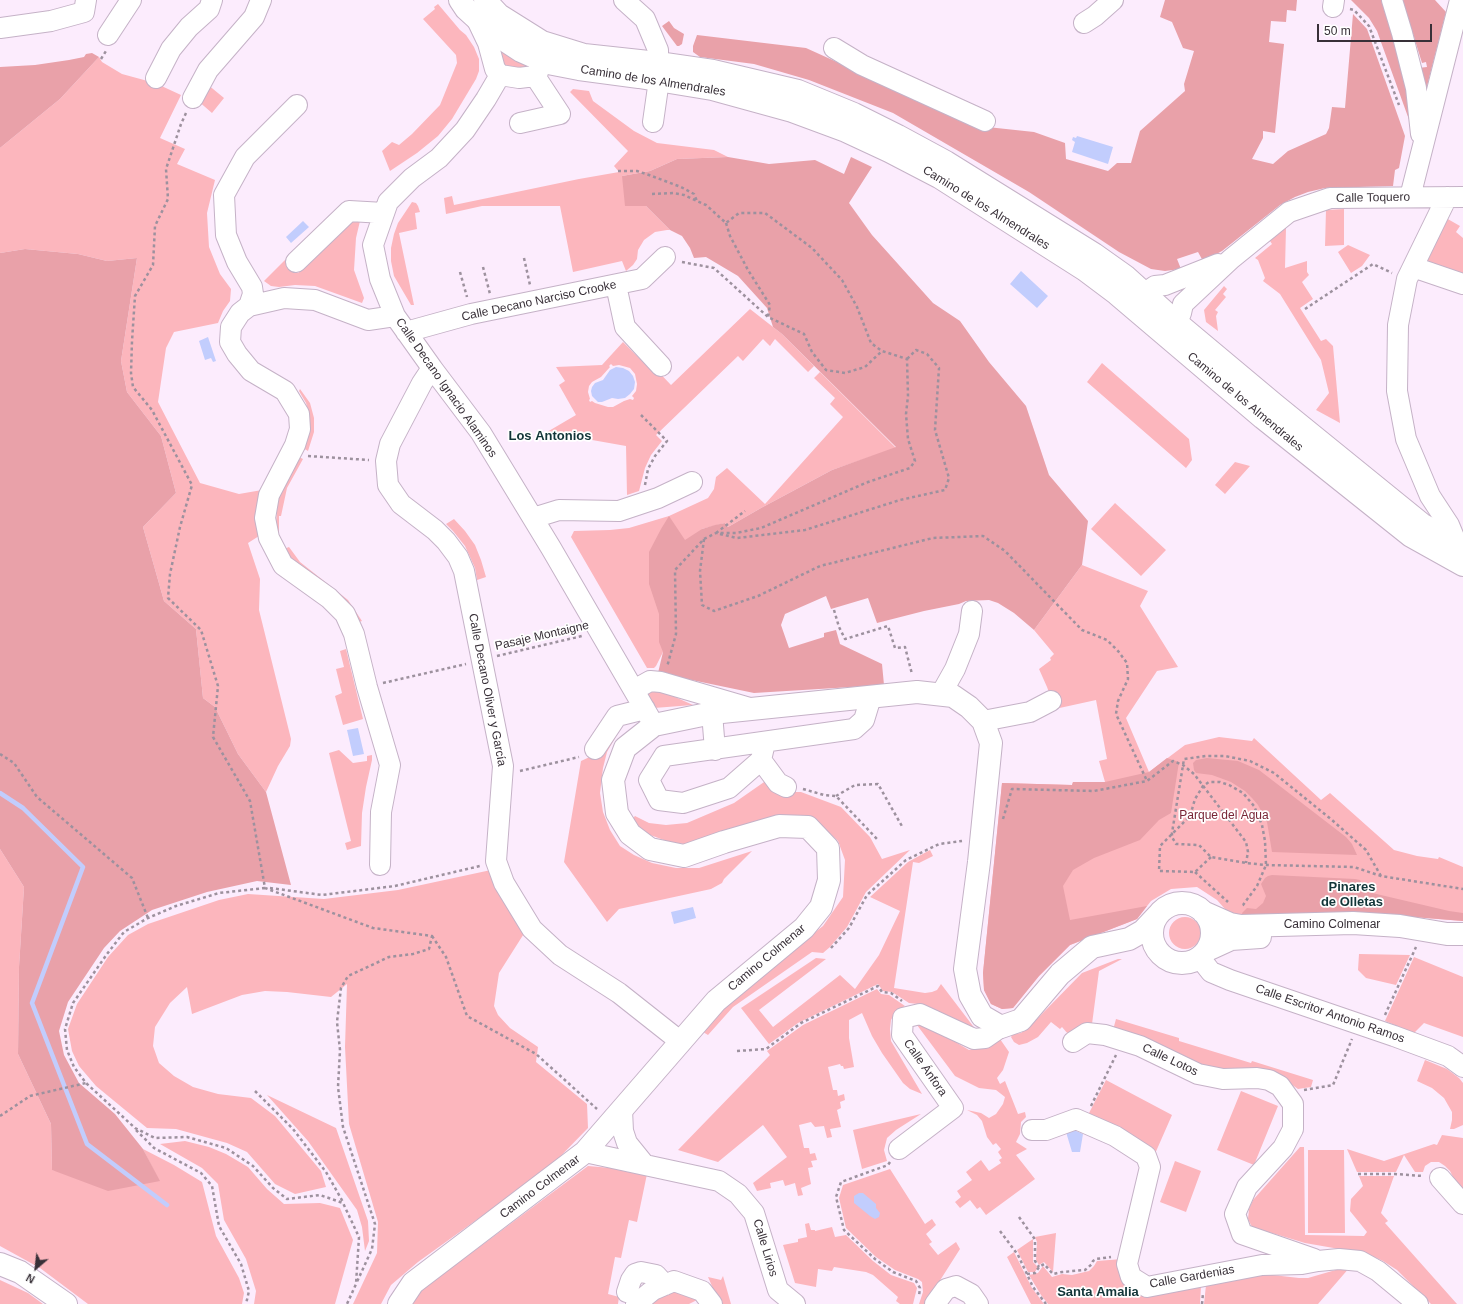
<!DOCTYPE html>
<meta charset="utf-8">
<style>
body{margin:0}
#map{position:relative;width:1463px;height:1304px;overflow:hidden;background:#fcecfd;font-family:Arial,sans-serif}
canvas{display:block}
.north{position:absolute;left:16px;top:1248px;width:40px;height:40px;-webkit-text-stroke:3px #fff;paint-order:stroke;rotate:208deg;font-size:11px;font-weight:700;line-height:16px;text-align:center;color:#383038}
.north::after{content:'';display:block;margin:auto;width:14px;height:18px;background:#383038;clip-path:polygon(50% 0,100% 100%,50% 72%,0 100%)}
.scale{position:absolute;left:1317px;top:24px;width:115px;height:18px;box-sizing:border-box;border:2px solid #383038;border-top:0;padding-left:5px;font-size:12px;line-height:14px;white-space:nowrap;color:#383038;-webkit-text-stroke:3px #fff;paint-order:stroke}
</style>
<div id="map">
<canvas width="1463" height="1304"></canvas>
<div class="north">N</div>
<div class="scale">50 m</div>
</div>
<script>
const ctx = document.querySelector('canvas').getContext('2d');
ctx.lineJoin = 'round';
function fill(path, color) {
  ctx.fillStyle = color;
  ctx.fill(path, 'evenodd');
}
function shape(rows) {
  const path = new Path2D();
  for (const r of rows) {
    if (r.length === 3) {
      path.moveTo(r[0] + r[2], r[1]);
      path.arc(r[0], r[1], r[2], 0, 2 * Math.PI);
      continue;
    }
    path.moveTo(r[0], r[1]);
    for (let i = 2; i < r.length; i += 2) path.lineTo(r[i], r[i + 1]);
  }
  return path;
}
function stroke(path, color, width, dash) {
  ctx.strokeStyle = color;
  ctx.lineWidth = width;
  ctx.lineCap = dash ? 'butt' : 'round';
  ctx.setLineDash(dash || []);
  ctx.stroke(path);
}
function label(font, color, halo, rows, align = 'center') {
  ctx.font = font + ' Arial,sans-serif';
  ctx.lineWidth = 3.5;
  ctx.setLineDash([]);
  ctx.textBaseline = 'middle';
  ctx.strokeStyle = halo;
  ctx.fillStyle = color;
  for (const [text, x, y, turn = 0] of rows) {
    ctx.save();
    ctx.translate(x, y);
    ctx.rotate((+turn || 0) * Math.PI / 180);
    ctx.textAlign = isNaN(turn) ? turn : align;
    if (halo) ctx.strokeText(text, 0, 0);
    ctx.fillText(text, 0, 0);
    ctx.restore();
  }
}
const green = shape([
 [438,4,460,30,466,35,474,47,479,59,479,71,476,79,452,119,438,136,417,153,390,171,382,151,392,142,399,145,412,134,440,105,457,63,456,55,423,19,435,9,434,7],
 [496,48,529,65,523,70,506,70],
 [99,57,102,62,122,74,155,83,181,95,160,138,185,149,177,164,215,180,207,213,209,247,220,274,231,289,230,301,223,311,218,323,174,332,166,348,158,402,200,483,239,494,262,490,259,536,248,543,260,579,259,610,291,739,290,746,278,766,266,792,238,754,215,707,203,698,196,629,164,601,143,527,176,493,161,436,127,392,121,361,137,258,107,261,78,254,25,249,0,253,0,148,60,99],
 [207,84,224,98,212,113,197,100],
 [573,89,589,91,593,101,634,131,657,143,714,150,728,157,677,159,650,171,622,176,646,206,670,230,667,230,655,232,644,240,638,250,637,259,633,265,626,271,622,261,573,272,560,206,482,206,446,214,444,198,452,196,454,205,579,179,619,172,614,166,628,151,570,92],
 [412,202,416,203,418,206,420,212,415,213,417,229,399,233,414,305,411,305,394,276,391,261,391,248,394,234,398,223],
 [1344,209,1344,245,1325,246,1326,210],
 [1446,218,1460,226,1456,232,1463,238,1463,274,1425,260],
 [360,221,356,238,354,270,364,298,362,303,315,286,295,285,279,287,271,286,264,281,285,260,298,273,351,222],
 [1286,228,1285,268,1307,261,1307,272,1309,275,1302,282,1313,299,1300,308,1321,341,1326,339,1333,346,1340,423,1316,410,1329,393,1321,360,1280,294,1263,281,1265,278,1258,260,1255,258,1272,244,1268,238,1280,229],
 [1348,245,1370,255,1362,266,1351,273,1338,252],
 [1224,286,1227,289,1223,294,1226,297,1215,310,1218,312,1216,316,1218,331,1206,322,1204,310],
 [750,309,782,334,814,366,808,372,775,339,770,346,763,339,743,361,738,356,656,435,662,441,651,455,645,468,639,491,627,495,626,446,547,432,576,415,559,385,565,381,556,367,602,365,623,342,647,366,650,363,671,385],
 [611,364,613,366,619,365,630,368,635,374,637,384,636,391,632,396,634,398,633,400,630,399,624,401,613,407,608,407,595,403,592,401,590,402,589,400,590,399,588,392,589,386,592,382,601,377,610,367,609,366],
 [1102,363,1189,439,1192,460,1186,468,1087,382],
 [820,372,896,448,832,470,761,508,728,527,725,523,702,529,663,652,656,666,654,668,647,668,571,537,574,531,610,530,629,528,669,516,708,498,714,489,716,477,727,468,765,504,843,417,830,404,835,398,814,378],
 [300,389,310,403,314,418,314,432,308,451,303,448,310,432,310,417,306,403,299,391],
 [299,457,303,459,287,488,281,516,279,516,279,538,276,523,278,497],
 [1235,462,1250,466,1225,494,1215,485],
 [1115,503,1166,550,1141,576,1091,529],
 [454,519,465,531,475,545,481,560,486,577,477,580,475,568,465,546,453,531,446,524],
 [289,547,300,562,348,600,362,621,359,622,291,558,284,549],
 [1082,565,1148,591,1140,606,1178,667,1157,671,1126,718,1149,772,1185,745,1219,737,1252,741,1254,738,1321,800,1330,793,1394,850,1417,856,1438,859,1439,857,1463,867,1463,921,1377,914,1232,917,1217,900,1197,887,1171,889,1151,901,1137,919,1070,945,1039,976,1013,1008,1002,1009,991,1004,984,990,983,973,1002,783,1072,785,1073,782,1105,782,1099,761,1107,759,1096,700,1055,709,1047,687,1039,669,1051,660,1050,658,1054,654,1034,630],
 [346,649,363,719,343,725,335,696,342,693,336,669,344,667,340,651],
 [655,688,693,705,654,708,647,695],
 [622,726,607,752,603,768,600,793,603,812,610,830,620,846,634,855,652,863,676,868,699,868,752,851,724,879,722,883,711,889,619,909,607,922,564,862,581,761,594,755],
 [339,750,353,763,367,761,367,756,372,755,372,760,366,787,362,813,361,846,347,850,345,843,351,841,329,753],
 [767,780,784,792,801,792,841,807,870,837,882,859,910,850,866,892,847,927,830,947,823,953,812,952,733,1007,708,1035,698,1029,726,1001,823,926,843,897,845,860,838,841,813,818,803,815,773,818,691,845,669,842,645,833,632,819,635,816,649,823,666,825,687,823,734,803],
 [0,849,24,887,19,967,18,1054,51,1124,52,1170,159,1181,143,1149,174,1165,202,1182,216,1236,239,1278,244,1293,242,1304,88,1304,40,1268,0,1246],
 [930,850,933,856,919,863,913,862,894,988,925,993,932,992,937,990,941,984,976,1030,918,1004,909,1003,892,992,883,991,878,984,798,1023,769,1044,741,1008,816,958,826,959,759,1010,773,1027,840,975,855,989,879,955,900,911,870,897,908,862],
 [491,870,525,932,499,973,494,1006,498,1015,510,1028,538,1047,536,1062,587,1104,588,1128,550,1167,418,1262,391,1285,381,1304,353,1304,377,1253,378,1222,349,1124,345,1047,347,984,331,997,287,992,265,991,242,995,192,1014,187,987,170,1003,155,1027,153,1046,159,1063,174,1076,193,1087,218,1094,251,1098,275,1116,321,1171,326,1187,295,1194,275,1184,247,1152,227,1143,176,1129,147,1128,96,1086,79,1066,72,1051,68,1029,77,1004,108,957,128,935,148,924,219,900,248,894,324,899,398,890],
 [1185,933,16],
 [1359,954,1410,955,1396,985,1366,978,1358,970],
 [1414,957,1463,977,1463,1037,1424,1023,1414,1033,1385,1021],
 [1118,959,1122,959,1099,971,1092,1024,1068,1034,1062,1027,1060,1029,1051,1022,1038,1037,1027,1043,1019,1045,1014,1042,1011,1037,1013,1034,1021,1033,1036,1020,1082,973],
 [877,989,881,994,889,995,905,1006,896,1011,891,1020,890,1029,891,1041,922,1094,910,1089,903,1083,882,1053,872,1036,862,1013,849,1020,849,1038,854,1067,844,1069,843,1066,841,1066,840,1064,828,1067,833,1090,837,1090,838,1096,844,1094,845,1100,840,1102,841,1108,837,1110,841,1127,830,1129,832,1137,827,1138,824,1126,815,1127,811,1122,799,1125,804,1148,809,1148,810,1154,815,1153,817,1160,811,1161,813,1167,808,1168,811,1184,801,1188,803,1195,798,1196,795,1183,785,1186,783,1180,770,1183,771,1188,757,1191,753,1183,787,1157,763,1125,718,1162,678,1150,770,1055,767,1051,803,1025],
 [1116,1019,1179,1038,1179,1041,1251,1063,1252,1061,1313,1080,1311,1087,1298,1089,1288,1082,1224,1074,1113,1030],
 [914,1021,935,1030,969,1050,984,1046,1000,1039,1009,1052,1003,1070,997,1078,1000,1084,1005,1081,1018,1114,1025,1112,1026,1117,1021,1122,1020,1134,1016,1142,1027,1149,1016,1155,1035,1179,986,1215,980,1207,977,1209,970,1200,960,1208,955,1202,961,1197,957,1191,972,1180,966,1172,981,1160,989,1171,1001,1163,999,1160,1002,1158,998,1152,1001,1149,996,1143,993,1145,987,1137,982,1121,977,1115,967,1110,981,1113,989,1118,996,1114,1003,1104,1005,1097,996,1090,979,1088,955,1076],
 [1425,1060,1447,1069,1459,1078,1463,1083,1463,1125,1454,1129,1450,1129,1452,1120,1452,1112,1444,1098,1432,1088,1417,1081],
 [1106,1080,1172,1115,1154,1156,1088,1115],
 [1241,1091,1278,1106,1254,1165,1217,1150],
 [267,1095,336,1128,368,1221,369,1241,365,1251,362,1227,357,1210,308,1141],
 [921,1114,896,1130,887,1138,884,1150,887,1161,862,1169,853,1130],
 [1442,1135,1463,1138,1463,1197,1450,1171,1445,1166,1439,1162,1431,1162,1425,1166,1423,1172,1415,1172,1404,1155,1396,1172,1357,1172,1347,1149,1384,1161,1434,1144,1437,1145],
 [185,1141,209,1147,226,1154,248,1167,267,1189,284,1204,320,1203,340,1208,353,1240,335,1304,254,1304,256,1291,246,1259,224,1220,218,1184,202,1168,160,1144],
 [1300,1147,1304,1147,1305,1235,1364,1236,1367,1232,1350,1211,1351,1199,1363,1186,1359,1176,1394,1176,1381,1213,1388,1221,1385,1223,1457,1304,1431,1304,1397,1270,1383,1261,1368,1254,1305,1243,1252,1227,1248,1219,1249,1209,1253,1200],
 [1308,1150,1344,1150,1345,1233,1308,1233],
 [1175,1161,1201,1171,1186,1212,1160,1202],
 [588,1166,622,1169,647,1174,637,1222,629,1220,621,1258,615,1257,608,1294,619,1297,618,1304,410,1304,415,1295],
 [890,1169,925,1224,932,1219,936,1225,926,1234,932,1242,929,1244,938,1255,956,1242,960,1249,925,1304,919,1304,923,1292,922,1282,918,1279,895,1270,876,1257,846,1228,839,1198,843,1185],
 [809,1223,811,1230,815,1230,815,1231,832,1227,835,1237,846,1235,873,1261,891,1275,914,1283,917,1288,913,1304,900,1304,896,1301,898,1297,873,1275,866,1272,834,1267,832,1271,818,1269,816,1287,795,1283,783,1245,798,1242,798,1239,807,1237,805,1224],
 [1056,1233,1053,1272,1044,1262,1039,1265,1036,1260,1037,1242,1035,1237],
 [1033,1239,1033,1262,1038,1267,1035,1272,1028,1272,1017,1250],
 [1014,1252,1032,1288,1044,1304,1031,1304,1007,1257],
 [1122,1259,1122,1278,1125,1286,1134,1291,1201,1286,1200,1304,1048,1304,1041,1295,1029,1275,1038,1273,1043,1266,1052,1277,1062,1274,1072,1275,1089,1271,1094,1266,1097,1261],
 [1350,1267,1318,1304,1204,1304,1206,1285,1264,1274,1299,1278,1308,1278,1339,1269],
 [723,1276,731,1304,720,1304,708,1277,721,1280],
 [0,1280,28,1293,43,1304,0,1304],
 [671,1291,692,1296,697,1300,689,1304,648,1304]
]);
const forest = shape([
 [1165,0,1297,0,1296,11,1287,10,1286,22,1271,21,1269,42,1284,44,1275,133,1263,131,1263,138,1252,159,1273,164,1288,151,1326,134,1329,128,1332,107,1345,108,1353,14,1367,29,1405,136,1399,168,1395,170,1393,186,1325,188,1308,192,1295,197,1280,205,1222,251,1203,261,1198,252,1177,259,1181,269,1165,271,1151,269,1119,252,1029,192,893,113,809,80,754,64,700,57,693,52,693,46,697,35,806,48,978,126,1034,132,1065,143,1066,159,1108,171,1117,163,1131,163,1140,131,1185,91,1184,84,1194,51,1183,48,1172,22,1160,17],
 [1351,0,1385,0,1398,44,1414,127,1412,128,1377,31,1369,18],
 [1400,0,1435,0,1446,12,1421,110,1418,68,1427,67,1426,62,1422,63,1409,21],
 [669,21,674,28,684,34,682,44,679,46,677,46,662,26],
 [92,53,99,57,60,99,0,148,0,67,35,65,69,60,84,57,86,54],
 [728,157,769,164,815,160,844,174,851,157,872,167,849,203,872,235,933,303,960,321,989,362,1026,406,1049,475,1088,521,1082,565,1034,630,1014,613,998,603,989,600,966,601,959,604,924,611,877,623,868,598,831,609,826,596,785,614,781,625,789,648,824,637,824,633,836,630,840,644,882,664,884,685,754,693,658,673,663,652,659,642,659,614,649,584,649,552,661,529,669,516,685,540,702,529,715,525,725,523,728,527,761,508,832,470,896,447,782,334,773,327,767,308,738,276,706,257,694,258,690,248,682,236,670,230,646,206,625,206,622,176,650,171,677,159],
 [25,249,78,254,107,261,137,258,121,361,127,392,161,436,176,493,143,527,164,601,196,629,203,698,215,707,238,754,266,792,291,885,257,881,207,892,152,910,120,931,104,948,68,1002,59,1031,64,1055,79,1083,115,1114,143,1149,160,1181,108,1191,52,1170,51,1124,18,1054,19,967,24,887,0,849,0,253],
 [1167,758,1179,762,1171,813,1159,820,1140,840,1094,858,1073,870,1063,886,1070,920,1147,906,1137,919,1070,945,1039,976,1013,1008,1002,1009,991,1004,984,990,983,973,1002,783,1072,785,1073,782,1105,782,1149,772],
 [1207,758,1238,761,1259,770,1346,837,1352,844,1357,855,1272,852,1267,822,1258,805,1252,798,1245,791,1231,782,1212,775,1196,773,1194,770,1193,763,1196,760],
 [1272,875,1355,879,1360,880,1364,889,1368,892,1449,911,1463,913,1463,921,1377,914,1244,919,1242,913,1247,908,1256,909,1263,903,1266,896,1261,884,1265,878,1268,876]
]);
const water = shape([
 [1077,136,1113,147,1108,164,1072,152,1075,142,1072,140,1073,137,1076,138],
 [303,221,309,227,291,243,286,237],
 [1021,271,1048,296,1037,308,1010,284],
 [208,337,216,361,213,362,211,358,205,360,199,341],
 [616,367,623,368,629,371,633,376,635,382,634,389,630,394,625,398,618,399,612,398,602,402,598,402,592,396,591,391,592,387,595,383,603,380,610,370],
 [358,728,364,754,353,756,347,730],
 [693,907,696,918,674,924,671,912],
 [1074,1130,1083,1134,1080,1152,1072,1152,1066,1132],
 [859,1193,863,1193,876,1204,876,1208,880,1213,879,1217,875,1219,870,1216,854,1203,854,1196]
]);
const stream = shape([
 [0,793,23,808,83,867,32,1003,87,1144,167,1205]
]);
const path = shape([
 [1350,9,1354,10,1369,26,1399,105],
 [101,59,106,51],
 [186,113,181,124,166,169,168,199,155,226,153,265,135,296,132,341,131,373,133,387,152,410,192,485,180,527,170,574,168,598,201,630,218,686,213,737,250,801,265,888,373,928,432,936,429,949,413,954,389,957,348,976,341,988,337,1022,340,1050,338,1087,343,1127,375,1224,372,1249,356,1284],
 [618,171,637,171,649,175,681,187,694,194,697,201],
 [652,194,673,193,684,195,706,205,726,223,739,213,765,213,812,248,842,280,857,307,871,343,882,351,907,359,908,396,906,414,908,439,915,461,910,468,868,482,761,528,736,533,716,533,704,539,675,570,676,634,667,667],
 [726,223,730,236,748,270,770,305,768,317],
 [524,258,530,285],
 [682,262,714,268,768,317,804,334,812,352,826,370,845,373,865,367,882,351],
 [483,267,490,294],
 [460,272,467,297],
 [1305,309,1373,264,1392,273],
 [641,415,667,441,655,456,648,469,645,485],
 [308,456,369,460],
 [716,533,745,511],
 [720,534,737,538,805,530,900,500,945,490,949,478,935,430,939,368,927,354,916,350,907,359],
 [704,539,700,571,702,605,714,611,758,596,820,566,933,538,983,536,1005,551,1082,630,1107,640,1118,651,1127,663,1128,679,1118,701,1116,714,1147,781],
 [834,610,839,627,845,639,888,626,895,648,905,647,912,674],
 [497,656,582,636],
 [383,683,466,664],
 [0,754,14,763,37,797,132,878,148,918],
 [520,771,579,757],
 [803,789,824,795,836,796,878,840],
 [836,796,855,785,878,784,903,828],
 [1003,819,1012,789,1094,791,1147,781,1173,761,1183,765,1194,774,1246,842,1248,852,1246,863],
 [1211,857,1195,872,1159,871,1160,846,1190,816,1195,799,1203,786,1209,782,1220,782,1229,785,1243,793,1254,806,1262,825,1265,841,1266,865,1257,886,1243,905,1240,906],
 [1195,872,1228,902],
 [1381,876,1366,850,1332,820,1274,773,1250,761,1225,756,1206,756,1184,759,1172,833,1172,837,1176,844,1199,845,1211,857,1246,863,1266,865,1354,867,1381,876,1463,889],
 [265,888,219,893,176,906,148,918,124,932,107,954,73,1003,65,1029,67,1050,74,1067,86,1083,135,1128,155,1138,187,1137,226,1148,253,1166,273,1188,287,1199,320,1195,343,1203,359,1237,356,1284,347,1304],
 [270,888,322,895,395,886,480,866],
 [432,936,446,957,467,1016,536,1054,597,1109],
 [831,948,849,928,867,895,906,860,939,844,962,841],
 [1385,1015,1416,947],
 [737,1051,766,1049,801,1023,878,986,882,992,891,993,902,1001],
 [1304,1090,1333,1085,1352,1039],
 [255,1091,293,1129,326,1172,343,1202],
 [1091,1106,1116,1055],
 [0,1116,30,1096,86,1083],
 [136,1130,154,1148,201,1173,212,1186,219,1226,241,1264,249,1291,246,1304],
 [890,1162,888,1165,841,1182,836,1197,844,1230,875,1259,893,1272,916,1281,920,1288,919,1296],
 [1358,1174,1395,1174,1423,1176],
 [1019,1217,1034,1238,1035,1242,1035,1261,1039,1267],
 [1000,1231,1018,1255,1033,1287,1046,1304],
 [1027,1274,1035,1273,1039,1267,1044,1264,1053,1274,1062,1272,1085,1270,1092,1264,1093,1261,1096,1259,1111,1257],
 [1202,1304,1203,1293]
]);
const minor = shape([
 [624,0,645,19,658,50,658,63],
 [1392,0,1402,33,1416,88,1421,134],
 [1333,7,1334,0],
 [477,20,488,43,495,69,500,75,519,78,535,76,538,72,541,60,542,45],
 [1084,23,1095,16,1113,0],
 [0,28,51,21,84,12,86,0],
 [108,35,131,0],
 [834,48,862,65,985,121],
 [500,75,486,99,465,130,439,158,412,178,388,202,373,245,380,279,395,316,432,368,481,433,551,548,654,725],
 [156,78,171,49,189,27,209,9,212,0],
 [193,98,208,70,254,17,261,0],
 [297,105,245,157,224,195,226,235,237,262,252,287,253,294,249,306,240,313,231,327,230,342,237,354,251,371,285,391,299,414,300,429,295,445,269,495,265,518,269,538,283,565,329,598,345,614,354,634,367,687,390,765,381,812,380,865],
 [653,122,659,80],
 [520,123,560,114,535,76],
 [1410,197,1460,0],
 [1447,197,1407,279,1398,325,1397,391,1406,439,1430,496,1449,525,1456,542],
 [296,262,349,211,384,213],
 [1413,267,1463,284],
 [616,285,625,327,661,366],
 [1132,305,1145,293,1155,286,1165,285,1218,264],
 [249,306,284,298,315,300,368,320,395,316],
 [1177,323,1181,313,1183,304,1231,259,1289,212,1330,198,1463,197],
 [406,332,471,314,642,279,665,257],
 [432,368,422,383,390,444,386,461,388,485,401,504,435,530,446,541,458,557,464,571,503,766,496,861,504,883,532,929,560,955,619,993,681,1042],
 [533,518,559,510,619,511,658,498,692,482],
 [634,690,650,681,661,682,750,708],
 [941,694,955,669,969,634,972,611],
 [712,713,715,750],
 [983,721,1030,712,1051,701],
 [764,747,761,760,778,783,786,787],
 [595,749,617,716,645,709],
 [761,760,729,788,683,803,659,800,649,780,664,756,854,729,864,720,871,697],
 [1200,958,1211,972,1230,980,1394,1036,1448,1056,1463,1067],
 [1073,1042,1087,1033,1105,1035,1140,1046,1198,1074,1223,1079,1257,1078,1269,1080,1280,1086,1293,1104,1293,1129,1283,1148,1247,1187,1235,1214,1242,1234,1314,1259],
 [622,1110,623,1131,627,1143,644,1164],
 [1032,1130,1046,1130,1076,1119,1115,1136,1146,1156,1150,1167,1127,1264,1131,1277,1147,1287,1262,1265,1302,1264,1318,1261,1339,1259,1360,1261,1378,1271,1418,1304],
 [899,1149,953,1108,902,1035,903,1018,920,1014,974,1039,985,1038,1001,1027],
 [585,1152,719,1181,738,1194,754,1213,778,1290,795,1304],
 [1440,1178,1463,1204],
 [627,1292,631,1280,635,1274,641,1272,656,1275,665,1285],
 [636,1304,653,1290,674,1281,702,1291,712,1304],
 [935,1304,946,1289,956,1286,971,1294,978,1304]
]);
const major = shape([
 [460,0,466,9,489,30,521,51,548,63,579,69,639,77,712,89,792,111,846,131,889,151,939,177,1085,270,1117,294,1263,418,1411,536,1463,565],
 [485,0,499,15,542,42,584,55,658,63,713,71,798,91,854,114,898,136,946,162,1094,254,1125,276,1177,323,1275,405,1423,525,1463,546],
 [1182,933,30],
 [1203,912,1230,924,1241,926,1353,923,1400,926,1447,934,1463,934],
 [1207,950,1231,939,1260,937],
 [0,1264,20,1272,66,1304],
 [399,1304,413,1283,585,1152,716,1001,804,928,821,907,829,880,828,848,808,827,779,826,724,842,684,856,650,849,630,834,617,813,613,780,625,748,654,725,712,713,917,692,953,696,969,707,983,721,991,743,979,862,965,969,970,995,982,1016,1001,1027,1021,1020,1060,974,1092,947,1129,939,1143,931,1158,915]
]);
const streetNames = [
 ["Camino de los Almendrales",653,81,9],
 ["Calle Toquero",1373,198,-1],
 ["Camino de los Almendrales",986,208,32],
 ["Calle Decano Narciso Crooke",539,301,-12],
 ["Calle Decano Ignacio Alaminos",446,388,55],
 ["Camino de los Almendrales",1245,402,40],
 ["Pasaje Montaigne",542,636,-13],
 ["Calle Decano Oliver y García",487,690,79],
 ["Camino Colmenar",1332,925],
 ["Camino Colmenar",767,958,-40],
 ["Calle Escritor Antonio Ramos",1330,1014,19],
 ["Calle Lotos",1170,1060,25],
 ["Calle Ánfora",925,1068,55],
 ["Camino Colmenar",540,1187,-37],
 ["Calle Lirios",765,1248,73],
 ["Calle Gardenias",1192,1277,-10]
];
const parkNames = [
 ["Parque del Agua",1224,816]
];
const neighbourhoodNames = [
 ["Los Antonios",550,436],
 ["Pinares",1352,887],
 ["de Olletas",1352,902],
 ["Santa Amalia",1098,1292]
];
fill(green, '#fcb6bd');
fill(forest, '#e9a1a9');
fill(water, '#c2cdfd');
stroke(stream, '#c2cdfd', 4.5);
stroke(minor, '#c5b2c7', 22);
stroke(major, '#c5b2c7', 24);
stroke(path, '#9d919e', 2.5, [3, 3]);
stroke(minor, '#fff', 20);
stroke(major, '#fff', 22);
label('12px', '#383038', '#fff', streetNames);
label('12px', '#782536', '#fff', parkNames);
label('bold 13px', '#123538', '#fff', neighbourhoodNames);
</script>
